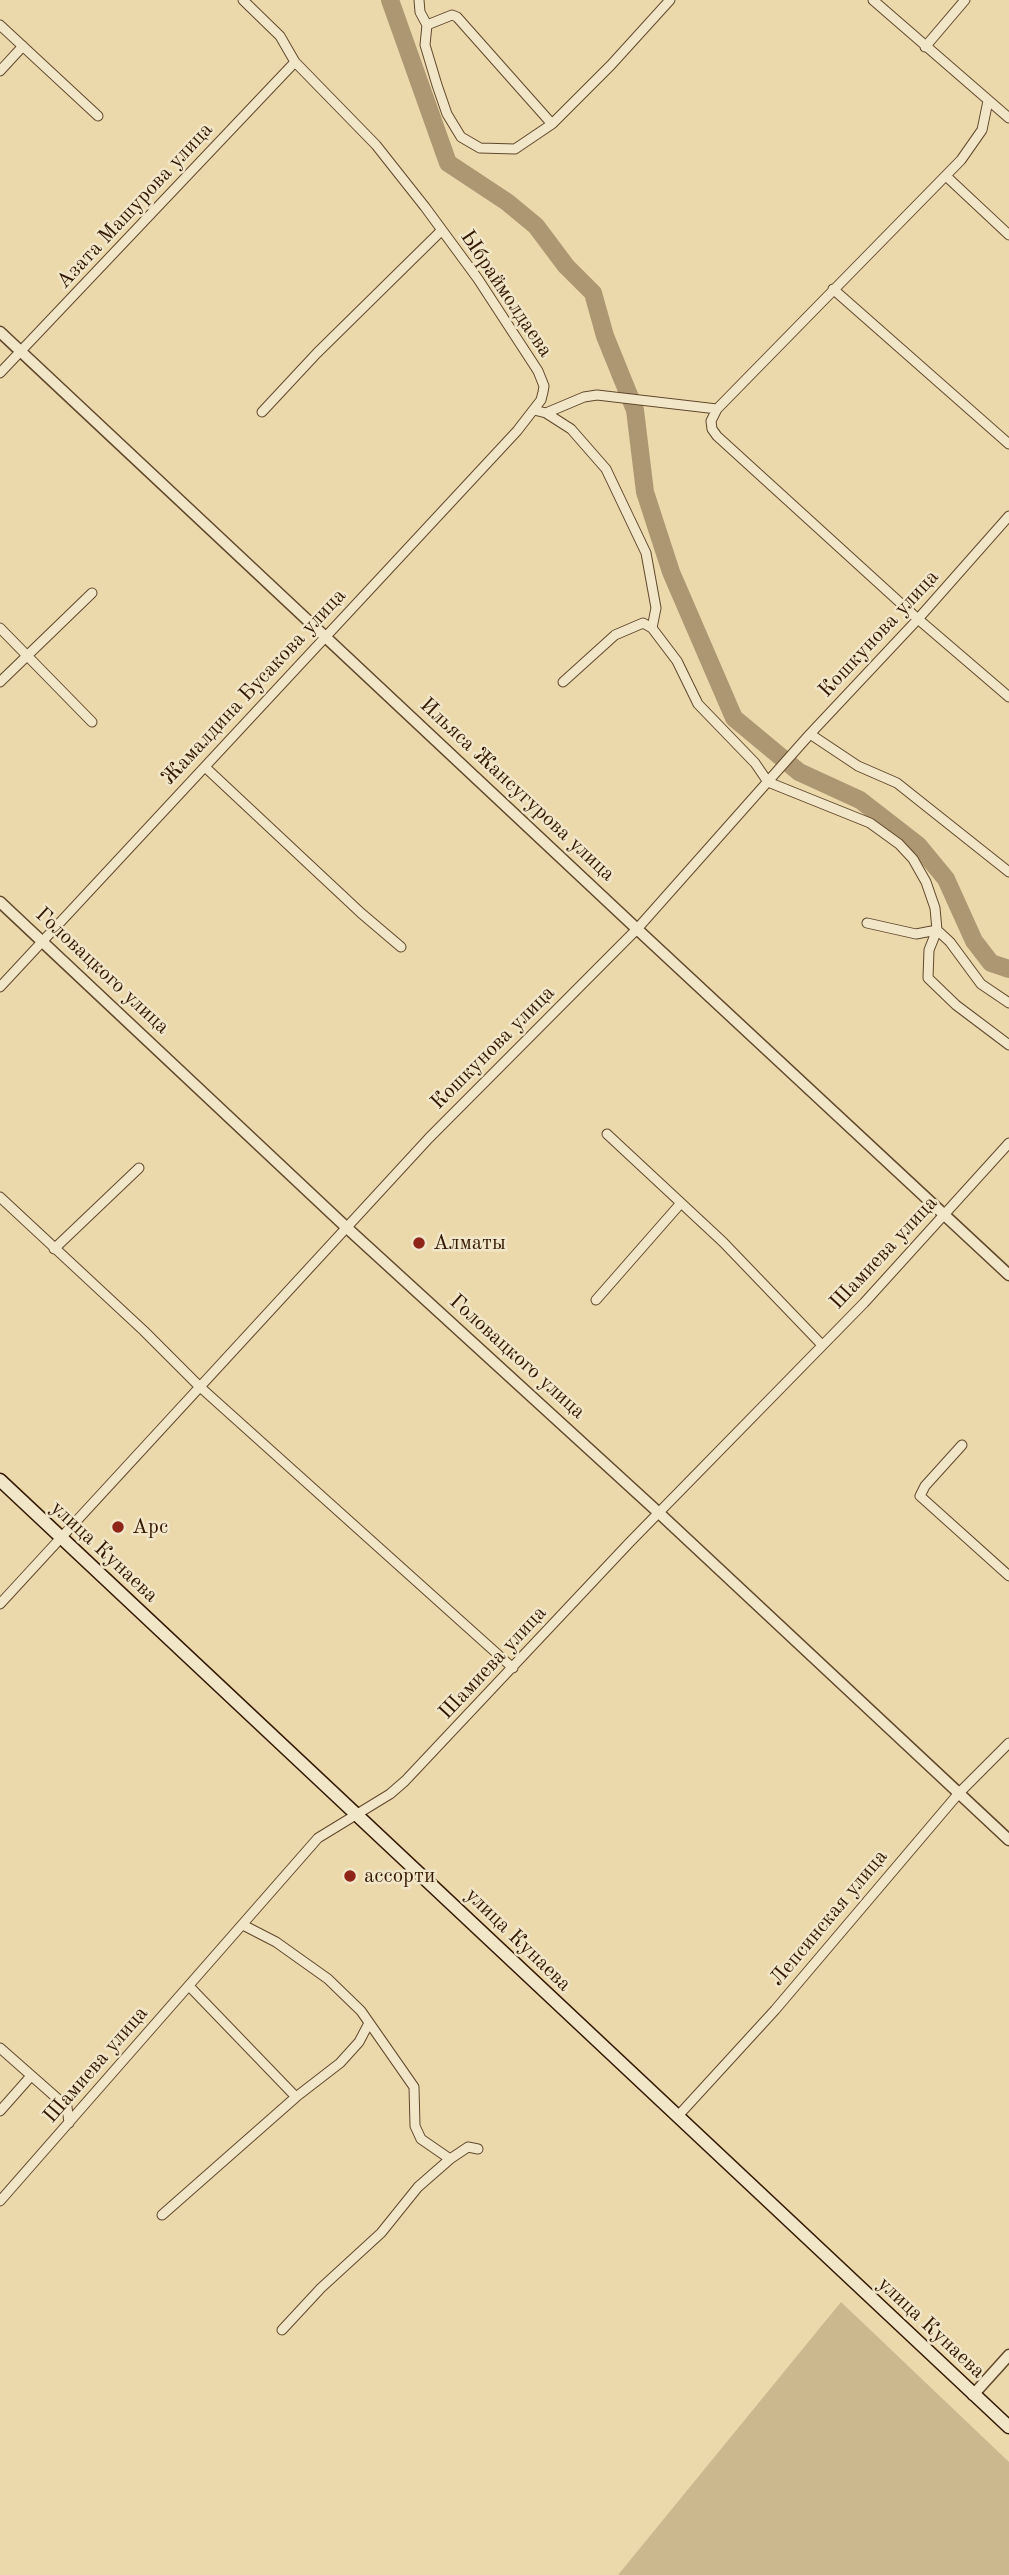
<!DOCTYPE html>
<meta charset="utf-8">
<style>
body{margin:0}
canvas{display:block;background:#ebd9ac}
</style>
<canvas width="1009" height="2575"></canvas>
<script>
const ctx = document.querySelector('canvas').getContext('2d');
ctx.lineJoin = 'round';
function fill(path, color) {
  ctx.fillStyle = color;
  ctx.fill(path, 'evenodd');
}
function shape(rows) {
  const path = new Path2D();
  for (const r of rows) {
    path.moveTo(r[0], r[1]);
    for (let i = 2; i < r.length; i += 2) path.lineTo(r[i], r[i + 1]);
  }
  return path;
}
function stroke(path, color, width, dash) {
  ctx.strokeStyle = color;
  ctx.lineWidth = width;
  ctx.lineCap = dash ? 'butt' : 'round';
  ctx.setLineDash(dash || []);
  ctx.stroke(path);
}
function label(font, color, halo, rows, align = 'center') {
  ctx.font = font + ' "Old Standard TT",serif';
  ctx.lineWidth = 5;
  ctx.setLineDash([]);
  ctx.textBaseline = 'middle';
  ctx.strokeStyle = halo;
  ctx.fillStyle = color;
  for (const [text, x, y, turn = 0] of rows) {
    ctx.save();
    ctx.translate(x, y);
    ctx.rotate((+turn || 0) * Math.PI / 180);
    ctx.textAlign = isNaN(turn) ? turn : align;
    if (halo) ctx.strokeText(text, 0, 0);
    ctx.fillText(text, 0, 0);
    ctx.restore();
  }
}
const green = shape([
 [841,2302,1009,2462,1009,2575,618,2575]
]);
const river = shape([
 [390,0,448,163,507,202,536,226,566,266,593,293,605,336,635,410,645,492,671,572,734,718,799,772,860,800,918,845,946,879,974,941,991,963,1009,969]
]);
const minor = shape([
 [419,0,420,12,427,25,452,15,457,17,552,124,611,65,670,0],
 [873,0,1009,118],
 [0,25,98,116],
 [427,25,425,45,437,85,447,114,461,137,480,148,515,149,552,124],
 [925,47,965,0],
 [0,71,23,46],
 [988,101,982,130,961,160,717,409,711,421,712,429,717,436,918,619,1009,697],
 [946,176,1009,235],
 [833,289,1009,444],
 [0,373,295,62],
 [534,410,546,413,571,429,606,469,646,553,656,608,652,628],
 [262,412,317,353,441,231],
 [546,413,584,397,597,395,717,409],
 [0,628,92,722],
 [0,682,92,593],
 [563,682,615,635,643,623,652,628,677,661,698,704,755,763,768,782,870,823,899,844,913,859,926,882,935,908,937,930,929,950,928,978,956,1005,1009,1045],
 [810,734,858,766,897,783,1009,872],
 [205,767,361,913,401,947],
 [867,923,916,934,937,930,950,942,981,984,1009,1003],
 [0,987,517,431,541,400,543,392,544,386,538,371,478,279,425,207,376,145,295,62,280,36,243,0],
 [607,1134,723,1242,822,1345],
 [0,1197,144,1331,199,1386,513,1668],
 [54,1249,139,1168],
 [596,1300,681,1203],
 [962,1445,925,1486,920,1496,1009,1576],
 [0,1604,429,1138,637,929,810,734,918,619,1009,516],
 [243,1925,276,1942,328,1979,361,2011,414,2087,415,2126,421,2139,450,2159],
 [189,1986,296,2097],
 [0,2048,67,2107,69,2123],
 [0,2111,31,2076],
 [677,2117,775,2010,959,1793,1009,1743],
 [0,2201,318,1838,390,1794,405,1781,630,1542,864,1303,1009,1143],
 [162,2215,296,2097,340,2063,359,2042,369,2023],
 [282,2330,321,2288,381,2233,418,2187,450,2159,468,2147,478,2149]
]);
const tertiary = shape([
 [0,332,637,929,1009,1275],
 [0,902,346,1227,659,1513,1009,1840],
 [973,2395,1009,2355]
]);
const secondary = shape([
 [0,1480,1009,2427]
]);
const markers = [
 [419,1243,7,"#8f2418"],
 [118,1527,7,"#8f2418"],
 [350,1876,7,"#8f2418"]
];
const streetNames = [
 ["Азата Машурова улица",135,206,-47],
 ["Ыбраймолдаева",506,294,56],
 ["Кошкунова улица",879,634,-47],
 ["Жамалдина Бусакова улица",254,687,-47],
 ["Ильяса Жансугурова улица",517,790,43],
 ["Головацкого улица",102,971,43],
 ["Кошкунова улица",493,1048,-45],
 ["Шамиева улица",884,1253,-47],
 ["Головацкого улица",517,1357,42],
 ["улица Кунаева",104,1552,43],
 ["Шамиева улица",493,1663,-47],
 ["Лепсинская улица",829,1918,-50],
 ["улица Кунаева",518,1940,44],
 ["Шамиева улица",96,2065,-49],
 ["улица Кунаева",931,2328,43]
];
const poiNames = [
 ["Алматы",433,1243],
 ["Арс",132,1527],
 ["ассорти",364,1876]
];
fill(green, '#ccb88f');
stroke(river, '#ac9772', 18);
stroke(minor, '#61482b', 11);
stroke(tertiary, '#61482b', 13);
stroke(secondary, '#331800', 15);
stroke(minor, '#f2e6c9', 9);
stroke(tertiary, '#f2e6c9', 10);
stroke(secondary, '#f2e6c9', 12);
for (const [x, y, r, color] of markers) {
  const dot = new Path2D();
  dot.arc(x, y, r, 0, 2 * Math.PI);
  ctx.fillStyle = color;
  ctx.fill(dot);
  stroke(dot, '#f2e6c9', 2.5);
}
label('21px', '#331800', '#f2e6c9', streetNames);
label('21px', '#331800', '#f2e6c9', poiNames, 'left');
</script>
